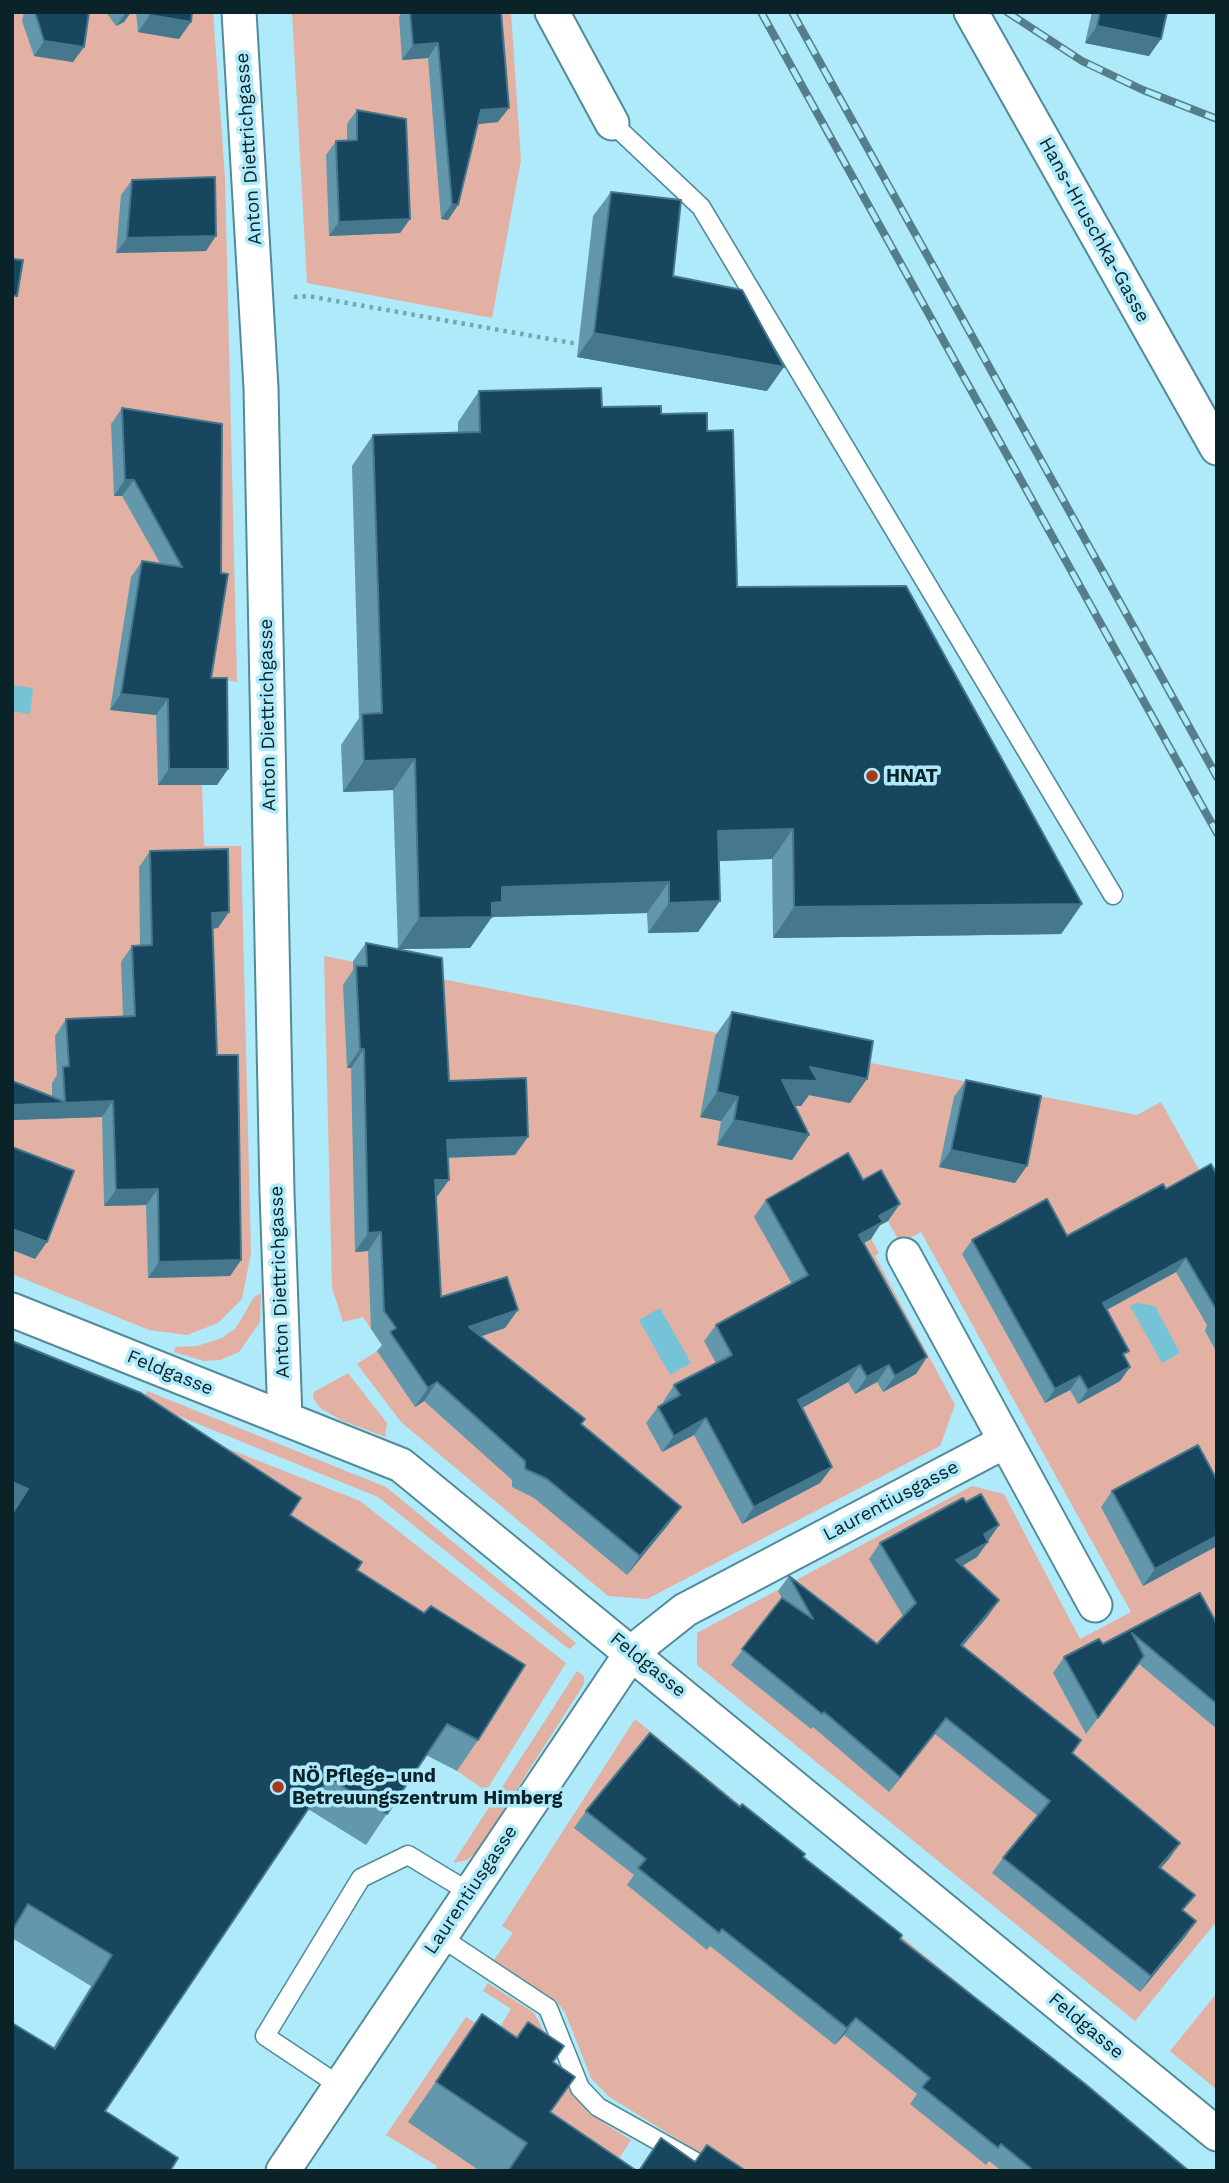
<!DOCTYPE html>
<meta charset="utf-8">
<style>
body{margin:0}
#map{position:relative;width:1229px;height:2183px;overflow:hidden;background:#aeeafa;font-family:"Work Sans",sans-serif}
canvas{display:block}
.frame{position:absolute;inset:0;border:14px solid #0a2329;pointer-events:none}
</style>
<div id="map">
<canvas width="1229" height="2183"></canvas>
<div class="frame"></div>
</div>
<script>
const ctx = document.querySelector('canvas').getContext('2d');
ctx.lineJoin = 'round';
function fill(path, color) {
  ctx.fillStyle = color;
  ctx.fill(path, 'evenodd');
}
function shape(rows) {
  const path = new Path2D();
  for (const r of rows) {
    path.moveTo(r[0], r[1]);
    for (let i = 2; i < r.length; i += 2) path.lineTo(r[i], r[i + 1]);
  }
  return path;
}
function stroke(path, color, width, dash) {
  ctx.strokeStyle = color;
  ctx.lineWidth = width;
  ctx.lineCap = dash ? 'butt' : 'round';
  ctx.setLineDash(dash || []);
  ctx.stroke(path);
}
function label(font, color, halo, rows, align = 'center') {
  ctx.font = font + ' "Work Sans",sans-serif';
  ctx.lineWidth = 7;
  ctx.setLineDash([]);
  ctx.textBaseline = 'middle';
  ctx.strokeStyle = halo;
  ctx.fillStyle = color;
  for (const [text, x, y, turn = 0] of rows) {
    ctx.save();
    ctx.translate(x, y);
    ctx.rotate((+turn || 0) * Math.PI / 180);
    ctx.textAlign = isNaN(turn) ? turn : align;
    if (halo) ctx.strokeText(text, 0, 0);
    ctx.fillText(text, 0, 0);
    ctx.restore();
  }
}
const green = shape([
 [12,12,213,12,225,177,237,682,215,678,217,784,202,785,204,846,241,846,251,1253,242,1299,218,1323,187,1335,149,1330,12,1274],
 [292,12,511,12,521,160,492,318,307,283],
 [324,956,1137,1115,1161,1102,1217,1202,1217,1921,1135,2021,697,1665,697,1633,972,1486,1004,1494,1080,1639,1131,1612,921,1232,900,1243,888,1221,868,1233,879,1253,875,1256,955,1405,940,1446,647,1599,608,1596,401,1422,357,1364,383,1347,363,1317,343,1322,332,1288],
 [261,1293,260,1322,239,1352,220,1360,204,1361,174,1352,175,1347,197,1346,222,1338,236,1328,254,1297],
 [12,1363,360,1501,566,1663,486,1791,457,1771,503,1696],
 [348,1373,387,1423,385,1437,341,1420,320,1408,313,1398,314,1392],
 [147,1391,386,1487,576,1643,570,1649,565,1646,378,1497,144,1402],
 [577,1671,584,1676,584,1684,476,1853,467,1860,453,1863],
 [635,1719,903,1938,1190,2171,729,2171,608,2096,591,2078,565,2012,556,2001,494,1960,513,1933,502,1926],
 [488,1983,534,2013,556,2054,480,2171,435,2171,437,2166,386,2135,466,2017,495,2035,511,2009,483,1991],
 [1217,1993,1217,2090,1170,2051],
 [566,2078,573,2095,590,2114,631,2140,611,2171,515,2171]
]);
const water = shape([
 [12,685,33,688,30,714,12,711],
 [1136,1303,1155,1306,1180,1353,1162,1363,1130,1306],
 [660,1308,691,1363,670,1375,639,1320]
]);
const path = shape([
 [294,297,308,296,578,344]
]);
const service = shape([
 [612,123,701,207,1113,895],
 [439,1936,548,2008,580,2088,598,2107,712,2171],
 [340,2086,265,2036,361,1878,408,1855,469,1892]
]);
const minor = shape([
 [239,12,261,388,277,1193,285,1419],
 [552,12,612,123],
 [971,12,1217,448],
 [904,1255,1095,1605],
 [12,1310,401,1465,1217,2134],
 [283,2171,632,1652,685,1610,1004,1442]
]);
const rail = shape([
 [761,12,1217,833],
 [792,12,1217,777],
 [1007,12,1082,61,1143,90,1217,119]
]);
const wall = shape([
 [24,12,89,12,73,62,34,56,22,21],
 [106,12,131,12,124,22,116,26],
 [136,12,192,12,179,39,138,32],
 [402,12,501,12,498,122,478,124,458,205,448,220,441,219,428,58,402,60,399,17],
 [1092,12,1167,12,1149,56,1085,43],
 [357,110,410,219,400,233,329,236,326,155,336,141,347,140,347,124],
 [132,180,206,251,116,253,121,195],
 [611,192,673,276,767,391,577,357,593,216],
 [479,391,661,414,707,431,737,587,1082,904,1061,934,773,938,772,859,719,861,698,932,648,933,647,913,492,917,470,948,399,949,449,1081,515,1155,448,1158,435,1198,441,1297,505,1328,481,1336,581,1424,681,1507,668,1525,627,1575,534,1498,512,1487,512,1480,424,1401,415,1407,377,1351,382,1345,371,1329,368,1251,355,1252,351,1068,347,1068,343,985,353,970,353,961,366,943,398,949,393,790,343,792,341,745,359,718,352,466,373,435,458,433,458,422],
 [122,408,222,424,211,678,228,769,217,785,158,785,156,715,110,710,131,577,142,561,160,563,122,496,114,496,111,424],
 [150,851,218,928,213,929,217,1055,241,1260,230,1276,148,1278,146,1205,104,1206,102,1117,12,1120,12,1081,52,1097,52,1083,57,1075,55,1036,66,1019,123,1017,121,962,132,946,140,945,139,867],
 [732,1012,850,1103,809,1095,801,1106,794,1106,809,1135,792,1160,717,1145,721,1121,700,1117,715,1036],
 [966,1080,1015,1183,939,1167,954,1097],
 [1217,1175,1217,1353,1205,1331,1207,1325,1176,1272,1107,1310,1125,1357,1130,1367,1120,1381,1078,1404,1070,1390,1045,1403,962,1254,972,1240,1067,1236,1166,1189],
 [863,1180,888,1221,880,1225,871,1239,863,1243,927,1357,916,1374,883,1392,877,1382,855,1394,848,1382,802,1408,832,1467,820,1483,742,1524,694,1435,662,1452,646,1423,658,1407,664,1403,663,1402,674,1385,716,1363,704,1341,716,1325,792,1284,754,1217,766,1200],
 [12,1341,290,1515,357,1570,478,1740,457,1771,426,1755,366,1845,308,1809,105,2111,12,2171,53,2048,91,1986,12,1938],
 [1217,1480,1217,1546,1143,1586,1101,1507,1112,1491],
 [966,1502,999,1525,977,1557,962,1566,988,1616,963,1646,1072,1753,1180,1843,1161,1868,1183,1911,1196,1921,1185,1937,1140,1992,992,1873,1003,1858,1038,1816,935,1734,889,1792,813,1727,811,1729,731,1665,782,1598,778,1591,789,1576,877,1644,903,1616,869,1559,880,1543],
 [1200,1593,1217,1624,1217,1729,1139,1664,1086,1734,1053,1673,1064,1657,1103,1644],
 [740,1807,803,1857,900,1939,1189,2171,1002,2171,989,2161,986,2165,910,2104,917,2094,844,2035,835,2045,710,1946,707,1950,627,1885,634,1875,574,1828,586,1811],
 [482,2014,553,2062,550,2112,637,2171,480,2171,408,2122]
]);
const shadedWall = shape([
 [126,12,131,12,124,22,116,26],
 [150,15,191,22,179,39,138,32],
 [1097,26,1161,39,1149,56,1085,43],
 [44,41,84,47,73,62,34,56],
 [438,43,428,58,402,60,413,45],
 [509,108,498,122,471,125,481,110],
 [452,204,458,205,448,220,441,219],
 [410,219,400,233,329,236,339,222],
 [216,236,206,251,116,253,127,238],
 [594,333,784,367,767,391,577,357],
 [125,480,134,480,122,496,114,496],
 [121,694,168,699,156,715,110,710],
 [415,759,393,790,343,792,364,761],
 [169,769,228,769,217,785,158,785],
 [793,829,772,859,696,862,718,831],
 [669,882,647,913,492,917,470,948,398,949,419,918,502,887],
 [720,901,698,932,648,933,669,903],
 [1082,904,1061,934,773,938,794,907],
 [229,912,218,928,201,929,212,913],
 [360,1049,364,1049,351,1068,347,1068],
 [810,1067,867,1079,850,1103,809,1095,801,1106,765,1105,782,1080],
 [717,1092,738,1097,721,1121,700,1117],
 [113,1101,102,1117,12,1120,12,1105],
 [734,1120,809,1135,792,1160,717,1145],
 [528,1137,515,1155,434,1158,447,1140],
 [951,1150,1027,1166,1015,1183,939,1167],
 [435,1180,449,1180,436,1198],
 [158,1189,146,1205,104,1206,116,1190],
 [900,1204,888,1221,880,1225,871,1239,847,1252,859,1235,879,1216],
 [12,1229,47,1242,35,1259,12,1250],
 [381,1232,368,1251,355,1252,368,1233],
 [1186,1258,1176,1272,1093,1317,1103,1303],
 [241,1260,230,1276,148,1278,159,1262],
 [518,1310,505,1328,456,1345,469,1327],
 [927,1357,916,1374,883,1392,895,1376],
 [860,1365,848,1382,786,1417,798,1400],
 [889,1365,877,1382,855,1394,867,1377],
 [1130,1367,1120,1381,1078,1404,1088,1390],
 [1080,1376,1070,1390,1045,1403,1055,1389],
 [437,1382,424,1401,415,1407,428,1388],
 [706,1418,694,1435,662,1452,674,1436],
 [832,1467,820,1483,742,1524,754,1507],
 [12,1482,28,1489,12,1511],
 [681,1507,668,1525,627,1575,640,1556],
 [999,1525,988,1541,984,1534],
 [1217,1536,1217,1546,1143,1586,1155,1569],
 [988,1542,977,1557,945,1576,956,1560],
 [999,1600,988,1616,950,1660,961,1645],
 [946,1718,935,1734,889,1792,900,1777],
 [1180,1843,1169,1859,1148,1882,1159,1867],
 [1196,1921,1185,1937,1140,1992,1151,1976],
 [856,2018,844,2035,835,2045,847,2028]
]);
const building = shape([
 [35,12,89,12,84,47,44,41,35,12],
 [149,12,192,12,191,22,150,15,149,12],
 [410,12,501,12,509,108,481,110,458,205,452,204,438,43,413,45,410,12],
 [1100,12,1167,12,1161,39,1097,26,1100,12],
 [357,110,406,119,410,219,339,222,336,141,357,140,357,110],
 [215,177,216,236,127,238,132,180,215,177],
 [611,192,681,200,673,276,742,290,784,367,594,333,611,192],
 [12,259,23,260,17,296,12,295,12,259],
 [601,388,602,407,661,406,661,414,707,413,707,431,733,430,737,587,906,586,1082,904,794,907,793,829,718,831,720,901,669,903,669,882,502,887,502,902,492,903,492,917,419,918,415,759,364,761,362,714,382,713,373,435,480,432,479,391,601,388],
 [122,408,222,424,221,573,228,574,211,678,227,678,228,769,169,769,168,699,121,694,142,561,182,567,134,480,125,480,122,408],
 [228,849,229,912,212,913,217,1055,238,1055,241,1260,159,1262,158,1189,116,1190,113,1101,12,1105,12,1081,65,1102,63,1067,69,1066,66,1019,135,1016,132,946,152,945,150,851,228,849],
 [366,943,442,958,449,1081,526,1078,528,1137,447,1140,449,1180,435,1180,441,1297,507,1277,518,1310,469,1327,585,1419,581,1424,681,1507,640,1556,547,1479,525,1469,525,1461,437,1382,428,1388,390,1332,396,1328,384,1311,381,1232,368,1233,364,1049,360,1049,356,966,367,966,366,943],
 [732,1012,873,1041,867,1079,810,1067,818,1081,782,1080,809,1135,734,1120,738,1097,717,1092,732,1012],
 [966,1080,1041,1096,1027,1166,951,1150,966,1080],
 [12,1147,74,1171,47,1242,12,1229,12,1147],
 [848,1153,863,1180,881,1170,900,1204,879,1216,883,1222,859,1235,927,1357,895,1376,889,1365,867,1377,860,1365,798,1400,832,1467,754,1507,706,1418,674,1436,658,1407,680,1395,674,1385,732,1355,716,1325,808,1275,766,1200,848,1153],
 [1211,1164,1217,1175,1217,1311,1186,1258,1103,1303,1129,1351,1123,1354,1130,1367,1088,1390,1080,1376,1055,1389,972,1240,1047,1199,1067,1236,1163,1184,1166,1189,1211,1164],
 [12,1341,141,1393,301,1498,290,1515,362,1562,357,1570,424,1613,431,1606,525,1665,478,1740,447,1724,387,1814,329,1778,105,2111,178,2158,170,2171,12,2171,12,2023,55,2049,112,1955,28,1904,12,1931,12,1514,28,1489,12,1482,12,1341],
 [1198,1445,1217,1480,1217,1536,1155,1569,1112,1491,1198,1445],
 [981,1494,999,1525,984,1534,988,1542,956,1560,999,1600,961,1645,1081,1740,1072,1753,1180,1843,1159,1867,1195,1895,1182,1910,1196,1921,1151,1976,1003,1858,1050,1801,946,1718,900,1777,824,1712,822,1714,742,1649,782,1598,813,1619,789,1576,877,1644,916,1603,880,1543,963,1498,966,1502,981,1494],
 [1200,1593,1217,1624,1217,1704,1132,1633,1144,1656,1098,1718,1064,1657,1099,1639,1103,1644,1200,1593],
 [650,1733,740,1807,742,1804,805,1854,803,1857,902,1935,900,1939,1084,2083,1189,2171,1034,2171,1001,2144,998,2148,922,2087,930,2078,856,2018,847,2028,722,1929,719,1933,638,1868,646,1859,586,1811,650,1733],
 [482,2014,517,2038,528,2022,564,2046,553,2062,575,2077,550,2112,637,2171,508,2171,527,2143,436,2082,482,2014],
 [661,2138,695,2162,707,2145,746,2171,639,2171,661,2138]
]);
const markers = [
 [872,776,7,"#a23a1d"],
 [278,1787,7,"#a23a1d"]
];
const streetNames = [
 ["Anton Diettrichgasse",249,149,-94],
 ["Hans-Hruschka-Gasse",1094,230,61],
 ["Anton Diettrichgasse",268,715,-91],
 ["Anton Diettrichgasse",280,1282,-92],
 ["Feldgasse",170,1373,22],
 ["Laurentiusgasse",891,1501,-28],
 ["Feldgasse",648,1665,39],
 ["Laurentiusgasse",471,1890,-56],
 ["Feldgasse",1086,2026,40]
];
const poiNames = [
 ["HNAT",886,776],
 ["NÖ Pflege- und",292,1776],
 ["Betreuungszentrum Himberg",292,1798]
];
fill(green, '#e2b1a3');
fill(water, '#75c3d7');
stroke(service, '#518b9a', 21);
stroke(minor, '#518b9a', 37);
stroke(path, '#75a5b1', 4.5, [3.5, 5]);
stroke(service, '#fff', 18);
stroke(minor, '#fff', 33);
stroke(rail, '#557e88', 8);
stroke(rail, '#aeeafa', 5, [16]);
fill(wall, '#6398ac');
fill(shadedWall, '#45778d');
fill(building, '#18465e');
stroke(building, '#45778d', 2);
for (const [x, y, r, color] of markers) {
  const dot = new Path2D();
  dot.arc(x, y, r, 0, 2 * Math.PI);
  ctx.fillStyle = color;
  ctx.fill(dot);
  stroke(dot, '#aeeafa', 2.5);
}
label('19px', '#0a2329', '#aeeafa', streetNames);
label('bold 19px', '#0a2329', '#aeeafa', poiNames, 'left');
</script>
